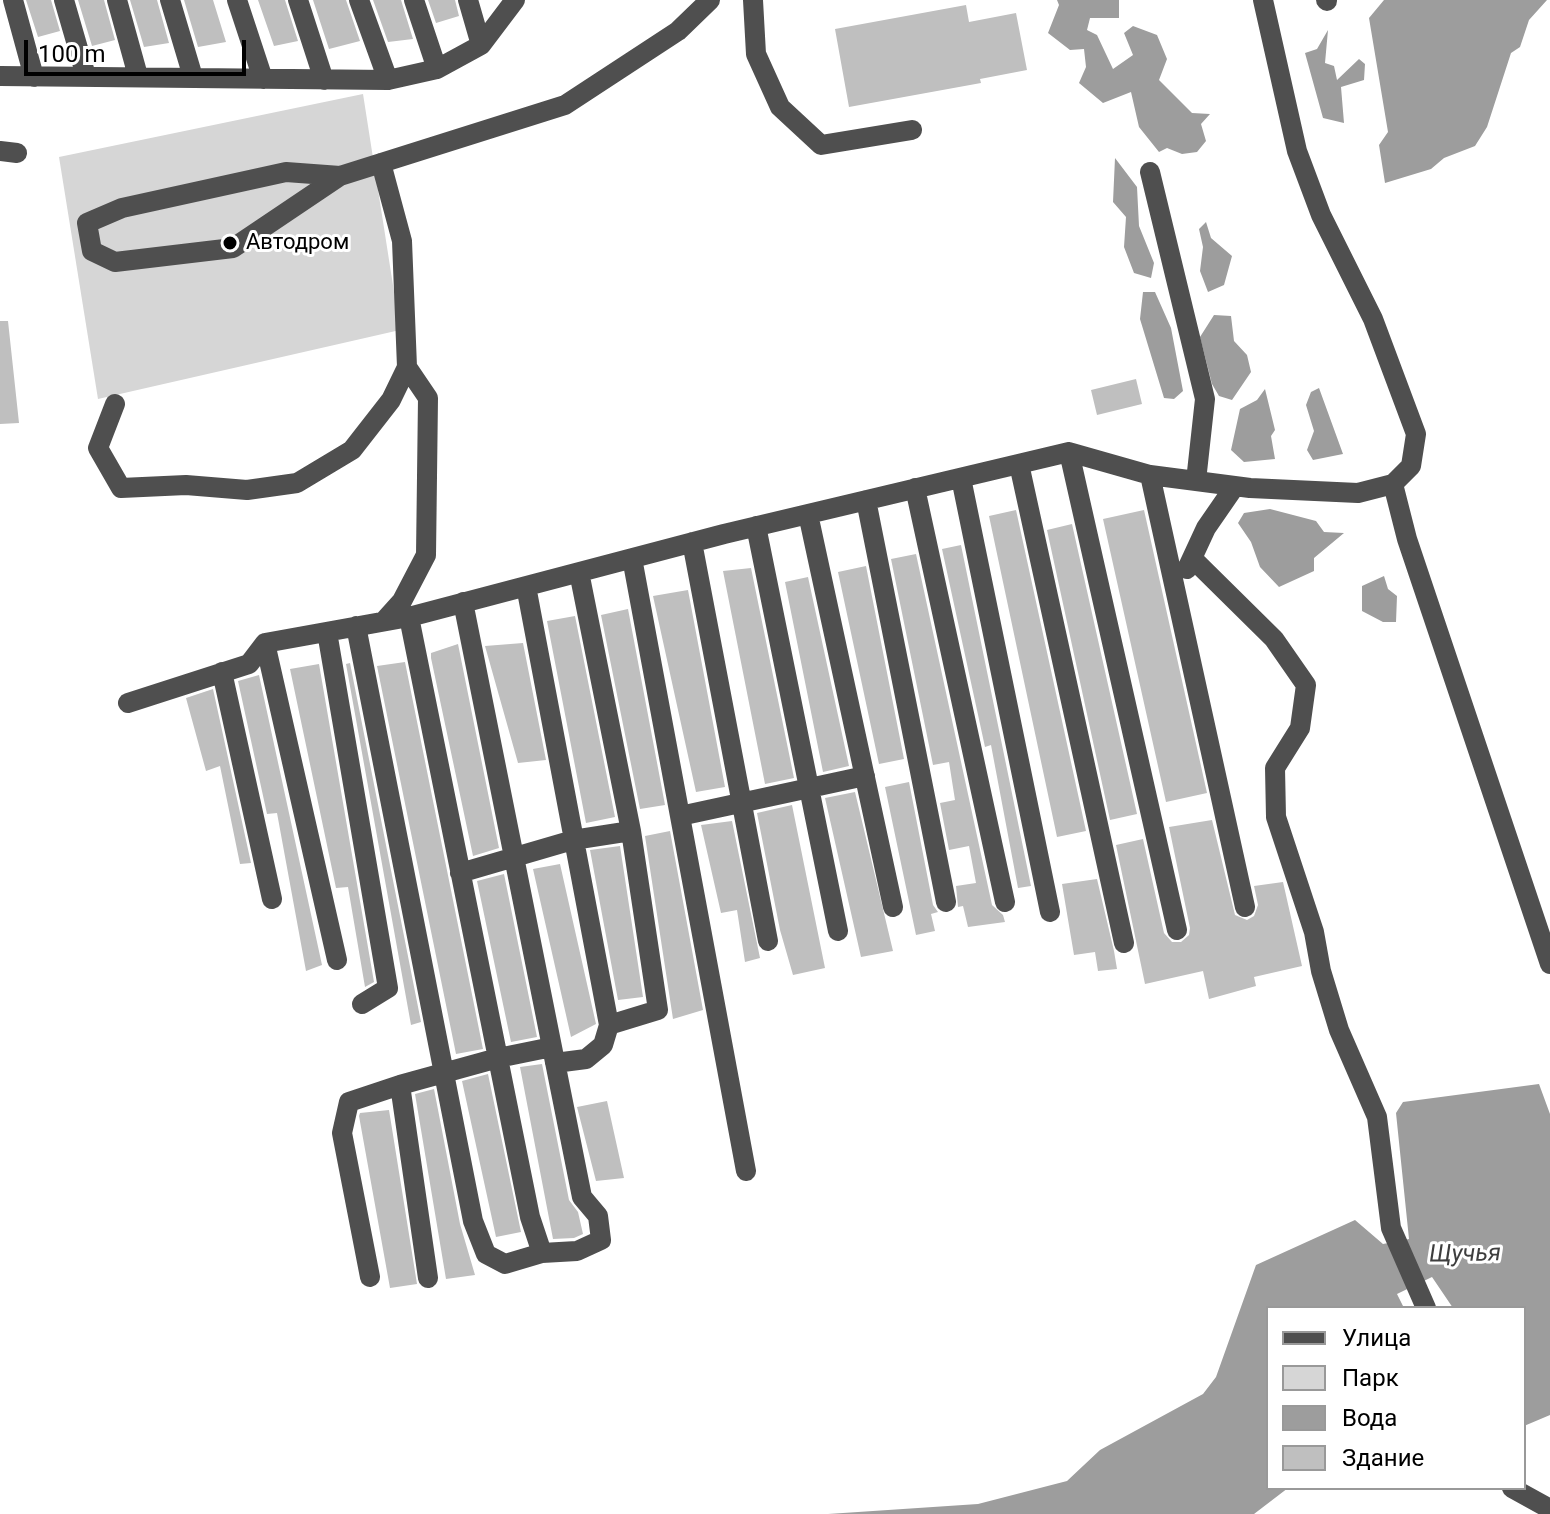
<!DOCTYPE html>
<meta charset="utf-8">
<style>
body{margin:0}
#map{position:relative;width:1550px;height:1514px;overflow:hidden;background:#fff;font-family:Roboto,sans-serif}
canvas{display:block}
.legend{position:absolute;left:1266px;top:1306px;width:260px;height:184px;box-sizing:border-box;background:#fff;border:2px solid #999;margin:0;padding:10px 14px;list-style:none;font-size:24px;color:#000}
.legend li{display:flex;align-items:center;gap:16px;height:40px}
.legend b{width:40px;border:2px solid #999}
.scale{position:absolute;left:24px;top:40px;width:222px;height:36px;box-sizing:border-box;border:4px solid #000;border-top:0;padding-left:10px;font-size:24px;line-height:28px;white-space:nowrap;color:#000;-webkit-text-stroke:6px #fff;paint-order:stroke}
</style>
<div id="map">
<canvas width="1550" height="1514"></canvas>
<ul class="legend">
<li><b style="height:10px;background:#4f4f4f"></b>Улица</li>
<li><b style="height:22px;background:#d6d6d6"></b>Парк</li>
<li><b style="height:22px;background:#9d9d9d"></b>Вода</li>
<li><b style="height:22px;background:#bfbfbf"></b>Здание</li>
</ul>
<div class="scale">100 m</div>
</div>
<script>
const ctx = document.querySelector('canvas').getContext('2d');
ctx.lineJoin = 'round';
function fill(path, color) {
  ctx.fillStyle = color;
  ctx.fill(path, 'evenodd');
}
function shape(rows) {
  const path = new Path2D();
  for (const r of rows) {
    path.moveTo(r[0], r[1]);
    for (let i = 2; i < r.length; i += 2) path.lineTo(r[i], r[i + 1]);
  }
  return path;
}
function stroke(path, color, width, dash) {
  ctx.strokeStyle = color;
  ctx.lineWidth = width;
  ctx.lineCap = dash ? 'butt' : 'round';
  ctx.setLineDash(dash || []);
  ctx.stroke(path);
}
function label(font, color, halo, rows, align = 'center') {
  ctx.font = font + ' Roboto,sans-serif';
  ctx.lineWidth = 6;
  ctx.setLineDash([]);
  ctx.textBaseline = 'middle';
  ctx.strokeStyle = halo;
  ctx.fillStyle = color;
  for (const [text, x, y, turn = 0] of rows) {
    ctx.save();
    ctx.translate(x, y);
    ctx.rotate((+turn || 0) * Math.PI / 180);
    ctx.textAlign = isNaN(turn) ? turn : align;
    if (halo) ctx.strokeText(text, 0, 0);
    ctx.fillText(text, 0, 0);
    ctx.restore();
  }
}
const green = shape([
 [363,94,400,330,98,399,59,157]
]);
const water = shape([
 [1057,0,1119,0,1119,18,1090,18,1087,30,1097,35,1113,69,1133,55,1124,33,1133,26,1157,35,1167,59,1159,80,1192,113,1210,114,1201,124,1206,141,1197,152,1182,154,1167,148,1159,152,1139,127,1131,92,1103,103,1079,83,1086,67,1084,49,1070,50,1048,33,1059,5],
 [1384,0,1547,0,1529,20,1520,47,1511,53,1487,127,1475,146,1444,158,1431,169,1385,183,1379,145,1388,132,1369,18],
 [1328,30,1325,63,1334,66,1337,80,1359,59,1365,64,1364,80,1341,87,1344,123,1323,118,1305,53,1317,49],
 [1115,158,1137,187,1139,226,1154,263,1151,278,1134,273,1124,247,1126,217,1113,202],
 [1206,222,1211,238,1232,256,1224,285,1208,292,1200,271,1203,247,1199,229],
 [1143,292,1155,292,1171,328,1183,391,1174,399,1164,398,1140,319],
 [1214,315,1231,316,1234,341,1247,355,1251,372,1232,400,1219,396,1212,384,1200,337],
 [1319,388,1343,454,1313,460,1307,450,1314,431,1306,405,1311,392],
 [1265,389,1275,430,1271,436,1275,459,1244,462,1231,450,1240,409,1257,400],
 [1270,509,1316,521,1324,532,1344,533,1314,558,1314,571,1279,587,1260,567,1251,542,1238,523,1244,513],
 [1384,576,1388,589,1397,596,1396,622,1383,622,1362,611,1362,586],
 [1539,1084,1550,1114,1550,1415,1524,1426,1524,1308,1453,1308,1432,1277,1397,1294,1404,1308,1268,1308,1268,1488,1288,1488,1254,1514,828,1514,978,1504,1067,1481,1100,1450,1203,1394,1216,1377,1256,1265,1355,1220,1383,1244,1409,1239,1396,1113,1403,1102]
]);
const building = shape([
 [26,0,51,0,60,31,38,37],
 [78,0,104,0,115,40,92,46],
 [130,0,157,0,169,43,144,47],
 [184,0,213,0,226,42,198,47],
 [258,0,285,0,298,41,274,46],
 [313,0,346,0,360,41,329,49],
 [373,0,401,0,413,39,388,42],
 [428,0,455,0,459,16,436,23],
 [966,5,969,22,1016,13,1027,70,980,79,981,83,849,107,835,29],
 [0,321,8,321,19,423,0,424],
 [1136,379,1142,404,1097,415,1091,390],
 [1016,510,1086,831,1057,837,989,516],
 [1144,510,1207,793,1166,802,1103,519],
 [1072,524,1137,814,1110,820,1047,530],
 [961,545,1031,886,1018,888,991,745,985,747,942,549],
 [916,554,992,905,1003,915,1005,922,968,927,963,906,958,907,956,886,976,883,969,846,949,850,940,803,955,800,949,762,933,765,891,559],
 [866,566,904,759,879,764,838,572],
 [751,568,794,778,765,784,723,571],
 [808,577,849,766,823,772,785,582],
 [688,590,725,787,696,792,653,596],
 [628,609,665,805,640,809,601,615],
 [575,616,615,817,586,823,547,621],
 [523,643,546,760,518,763,485,646],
 [458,644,499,848,473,856,431,658,431,653],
 [405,662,483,1049,456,1054,377,666],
 [350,663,421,1022,411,1025,346,664],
 [319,664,374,982,365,987,348,887,336,888,290,669],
 [259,675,322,965,306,971,277,813,267,814,238,681],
 [213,689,251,863,240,864,220,766,206,771,186,698],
 [909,782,933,905,938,912,931,914,935,931,916,935,885,787],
 [855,792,893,951,861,957,825,798],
 [792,805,825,968,793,975,780,930,757,813],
 [1212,820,1235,915,1247,920,1254,916,1258,905,1254,886,1283,882,1302,966,1254,977,1256,986,1209,999,1203,971,1145,984,1116,845,1143,839,1164,933,1172,942,1181,942,1189,935,1190,928,1169,827],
 [732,821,760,958,745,962,737,910,721,913,701,825],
 [670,831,703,1010,673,1019,645,836],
 [620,846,643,997,618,1000,590,850],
 [560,864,596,1024,571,1037,533,869],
 [504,874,537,1037,511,1042,477,881],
 [1097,879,1114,951,1117,969,1098,971,1095,952,1074,955,1062,884],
 [542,1064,569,1200,578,1212,583,1234,574,1238,553,1239,520,1067],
 [488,1074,521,1232,496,1237,462,1081],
 [434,1089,460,1224,475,1275,446,1279,415,1094],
 [607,1101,624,1178,596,1181,577,1107],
 [389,1110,417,1284,390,1288,359,1116,360,1113]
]);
const minor = shape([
 [13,0,34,77],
 [64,0,86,76],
 [117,0,138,76],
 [170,0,193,77],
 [237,0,263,79],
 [298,0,324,80],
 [359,0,388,80],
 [414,0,437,69],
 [468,0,481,45],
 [753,0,756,54,780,107,821,145,912,130],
 [1326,0,1327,1],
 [0,76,388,80,437,69,481,45,515,0],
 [0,151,17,153],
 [381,163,402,241,407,367,428,398,426,555,402,601,384,621],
 [1150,172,1205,399,1196,481],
 [340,176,286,172,122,208,87,223,92,251,115,262,233,248,340,176,565,105,678,31,710,0],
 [115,404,98,448,121,488,186,485,247,490,297,483,352,450,391,400,407,367],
 [1069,452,1177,930],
 [1019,464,1124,943],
 [1150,475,1245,907],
 [961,478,1050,912],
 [1393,484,1407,539,1550,964],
 [915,488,1005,902],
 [866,500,946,902],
 [808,514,893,907],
 [756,526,838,931],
 [692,542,768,941],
 [632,558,746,1171],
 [1192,558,1274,639,1306,685,1300,728,1275,768,1276,817,1314,932,1321,971,1339,1030,1377,1117,1391,1228,1426,1308],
 [1187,569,1206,528,1235,486],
 [526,586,609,1025],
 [463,602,582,1197,598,1216,601,1240,577,1251,542,1253],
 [356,626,473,1221,486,1254,505,1264,542,1253,530,1217,409,617],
 [327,632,388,988,362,1004],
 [265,643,337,960],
 [222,672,272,899],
 [128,703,249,664,265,643,409,617,724,534,1069,452,1150,475,1250,488,1358,493,1393,484,1411,466,1416,434,1373,319,1321,215,1297,151,1263,0],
 [680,816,865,776],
 [460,873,573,840,631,831],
 [555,1063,586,1059,603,1045,609,1025,658,1010,631,831,579,572],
 [370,1277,342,1133,349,1102,400,1085],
 [428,1278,400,1085,498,1058,552,1047],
 [1512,1488,1550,1509]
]);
const markers = [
 [230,243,8,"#000"]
];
const poiNames = [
 ["Автодром",246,243]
];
const waterNames = [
 ["Щучья",1465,1255,-1]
];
fill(green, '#d6d6d6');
fill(water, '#9d9d9d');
fill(building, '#bfbfbf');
stroke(minor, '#4f4f4f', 20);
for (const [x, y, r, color] of markers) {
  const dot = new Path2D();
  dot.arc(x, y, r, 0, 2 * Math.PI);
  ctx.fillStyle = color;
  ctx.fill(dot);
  stroke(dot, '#fff', 3);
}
label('22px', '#000', '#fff', poiNames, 'left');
label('italic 24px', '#3e3e3e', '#fff', waterNames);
</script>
